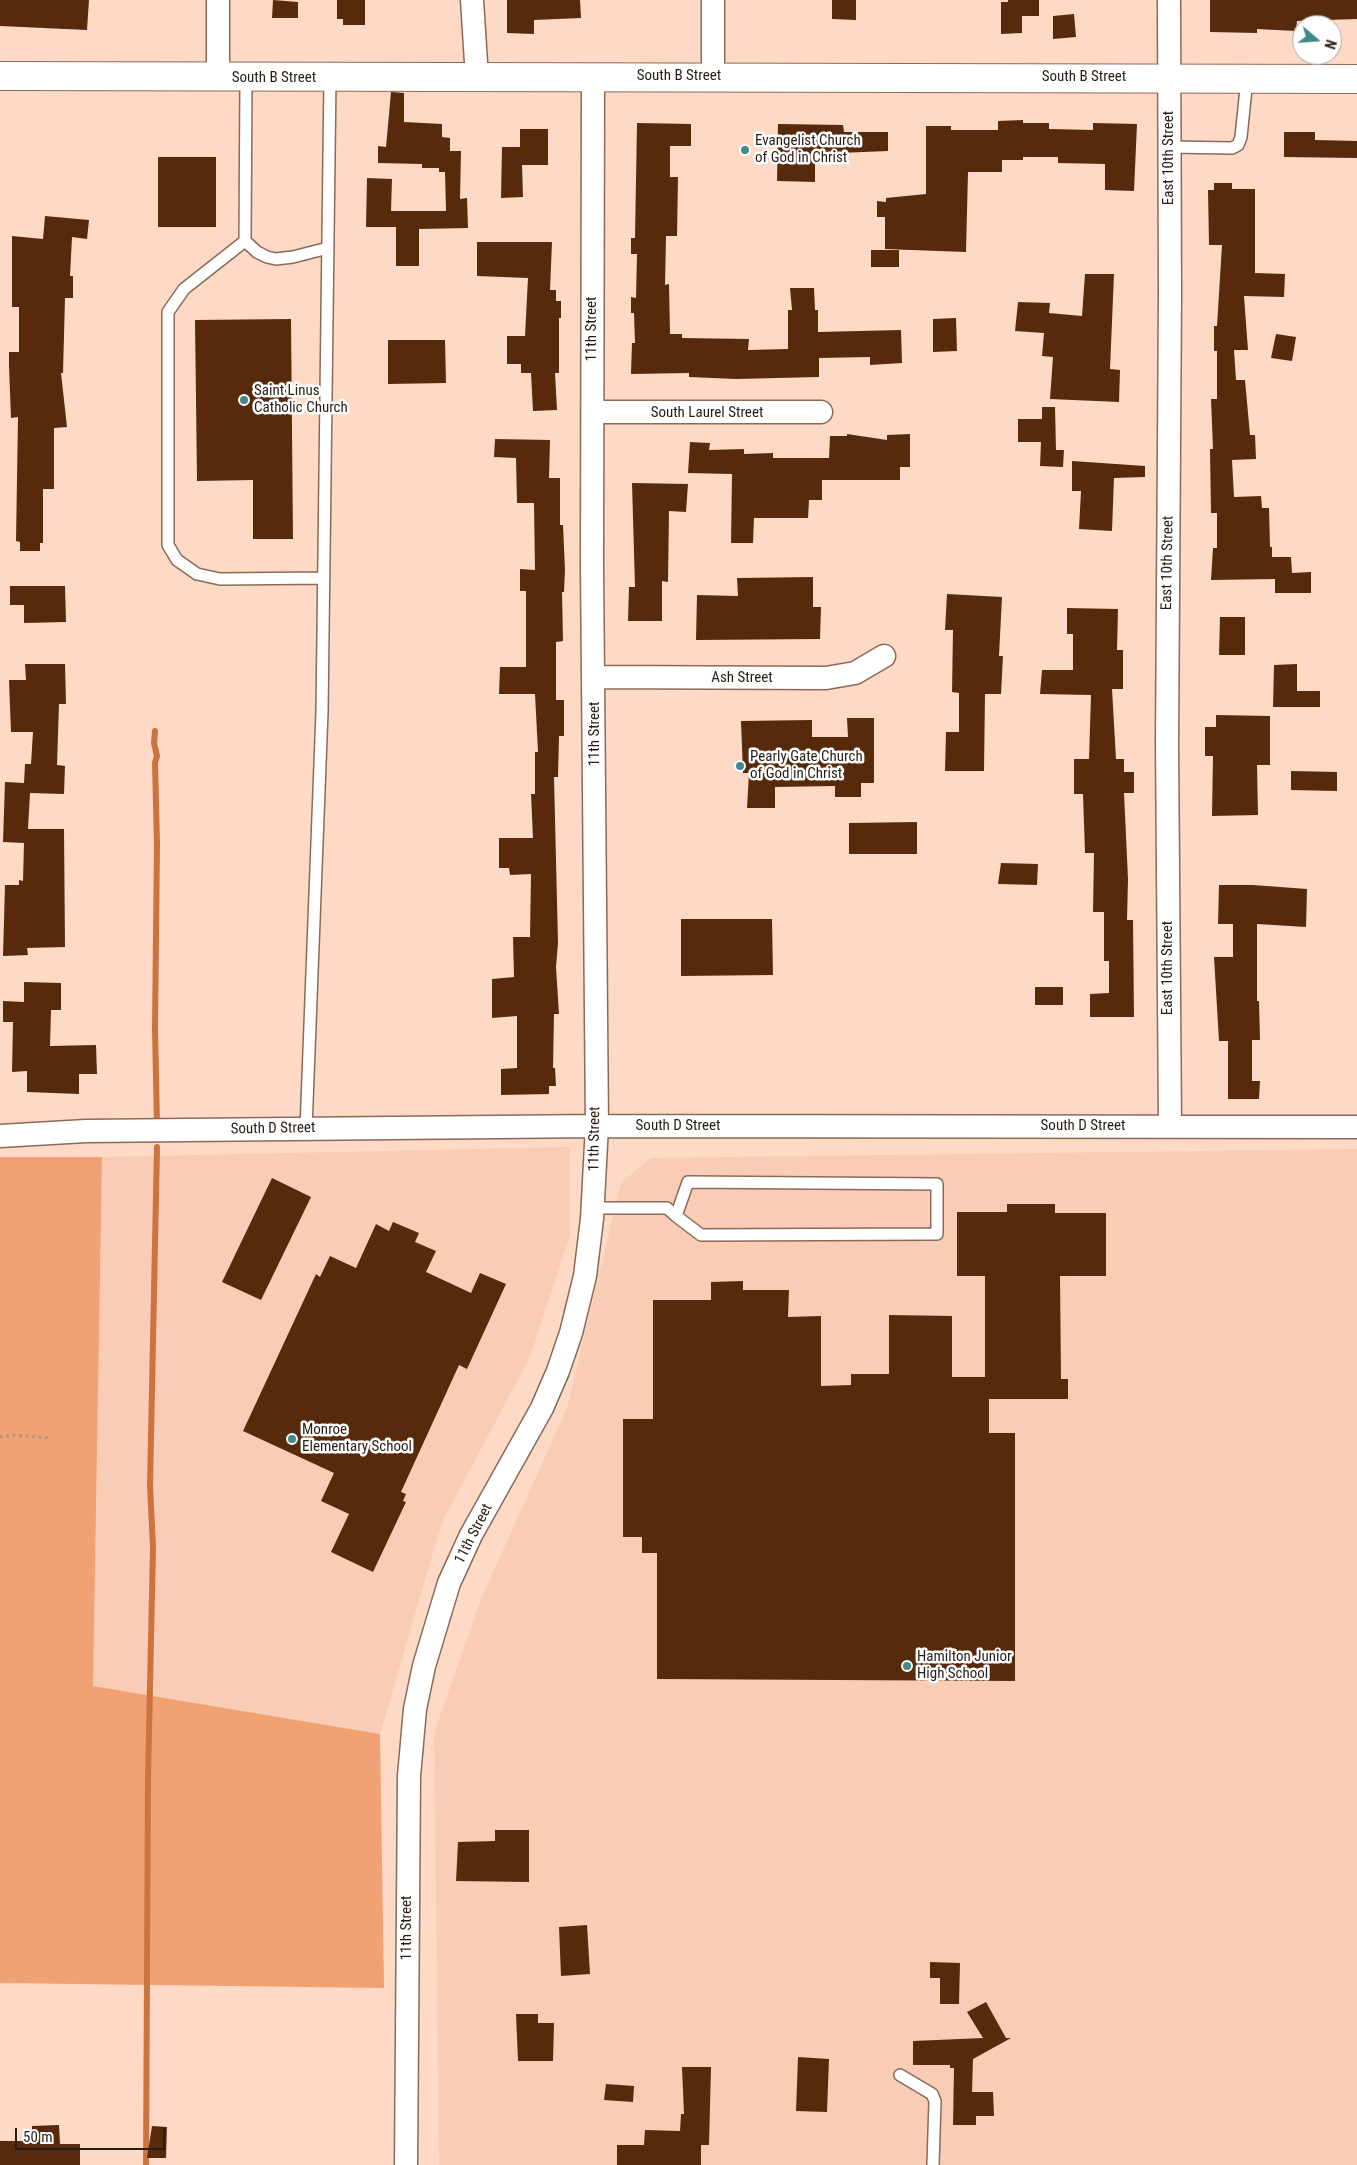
<!DOCTYPE html>
<style>
body{margin:0}
#map{position:relative;width:1357px;height:2165px;overflow:hidden;background:#fed9c5;font-family:"Roboto Condensed",sans-serif}
canvas{display:block}
.north{position:absolute;left:1292px;top:15px;width:50px;height:50px;box-sizing:border-box;background:#fff;border:1px solid #a9a4a1;border-radius:50%;rotate:108deg;font-size:14px;font-weight:700;line-height:20px;text-align:center;color:#291c15}
.north::after{content:'';display:block;margin:auto;width:18px;height:22px;background:#41898b;clip-path:polygon(50% 0,100% 100%,50% 72%,0 100%)}
.scale{position:absolute;left:15px;top:2128px;width:150px;height:22px;box-sizing:border-box;border:2px solid #291c15;border-top:0;padding-left:6px;font-size:15px;line-height:18px;white-space:nowrap;color:#291c15;-webkit-text-stroke:4px #fff;paint-order:stroke}
</style>
<div id="map">
<canvas width="1357" height="2165"></canvas>
<div class="north">N</div>
<div class="scale">50 m</div>
</div>
<script>
const ctx = document.querySelector('canvas').getContext('2d');
ctx.lineJoin = 'round';
function fill(path, color) {
  ctx.fillStyle = color;
  ctx.fill(path, 'evenodd');
}
function shape(rows) {
  const path = new Path2D();
  for (const r of rows) {
    path.moveTo(r[0], r[1]);
    for (let i = 2; i < r.length; i += 2) path.lineTo(r[i], r[i + 1]);
  }
  return path;
}
function stroke(path, color, width, dash) {
  ctx.strokeStyle = color;
  ctx.lineWidth = width;
  ctx.lineCap = dash ? 'butt' : 'round';
  ctx.setLineDash(dash || []);
  ctx.stroke(path);
}
function label(font, color, halo, rows, align = 'center') {
  ctx.font = font + ' "Roboto Condensed",sans-serif';
  ctx.lineWidth = 5;
  ctx.setLineDash([]);
  ctx.textBaseline = 'middle';
  ctx.strokeStyle = halo;
  ctx.fillStyle = color;
  for (const [text, x, y, turn = 0] of rows) {
    ctx.save();
    ctx.translate(x, y);
    ctx.rotate((+turn || 0) * Math.PI / 180);
    ctx.textAlign = isNaN(turn) ? turn : align;
    if (halo) ctx.strokeText(text, 0, 0);
    ctx.fillText(text, 0, 0);
    ctx.restore();
  }
}
const built = shape([
 [570,1147,570,1235,530,1357,442,1522,380,1734,93,1686,102,1157],
 [1357,1149,1357,2165,439,2165,434,1733,481,1599,567,1408,621,1183,651,1158]
]);
const green = shape([
 [0,1157,102,1157,93,1686,380,1734,384,1988,0,1983]
]);
const stream = shape([
 [155,731,154,743,157,756,155,763,157,844,155,1028,157,1126],
 [146,2165,148,1777,153,1548,150,1485,157,1147]
]);
const building = shape([
 [0,0,89,0,87,30,0,26],
 [273,0,298,2,298,18,272,18],
 [337,0,365,0,365,25,343,25,343,19,337,19],
 [507,0,580,0,581,18,534,20,534,34,507,33],
 [832,0,856,0,856,20,832,19],
 [1008,0,1039,0,1039,16,1022,16,1022,33,1001,34,1001,2,1008,2],
 [1210,0,1357,0,1357,19,1297,21,1296,31,1257,29,1257,33,1210,32],
 [1074,14,1076,37,1053,39,1053,16],
 [391,92,404,93,404,122,442,124,442,137,450,138,450,151,461,151,460,199,467,198,468,228,419,229,419,266,396,266,396,227,366,227,367,178,392,179,391,211,446,211,445,172,439,172,439,168,422,168,422,164,378,163,378,146,386,147],
 [1023,120,1023,123,1049,123,1049,129,1093,130,1093,123,1137,124,1134,191,1105,190,1105,164,1058,163,1058,157,1023,157,1023,160,1002,160,1002,172,968,172,966,252,885,249,885,217,877,217,877,201,886,202,886,198,926,194,926,126,951,126,951,130,998,130,998,121],
 [637,123,691,124,691,146,670,146,670,177,678,177,677,236,666,236,665,285,669,284,670,334,682,334,682,338,749,339,748,350,788,349,788,310,792,310,790,288,814,288,815,310,818,310,818,332,901,330,902,363,870,365,870,357,819,358,819,377,736,379,689,377,689,373,631,374,632,343,635,343,634,313,631,313,631,297,636,298,637,254,631,254,631,238,635,238],
 [778,124,843,125,844,132,888,132,888,151,815,154,815,182,777,181],
 [520,129,548,129,548,165,522,165,523,197,501,198,502,147,520,147],
 [1284,132,1315,132,1315,140,1357,141,1357,158,1284,157],
 [158,157,216,157,216,227,158,227],
 [1214,183,1232,183,1232,189,1255,189,1255,273,1285,274,1284,297,1244,296,1248,350,1234,350,1236,380,1245,380,1250,435,1255,435,1256,459,1232,460,1234,497,1261,496,1262,508,1269,508,1270,547,1272,547,1272,557,1291,557,1292,573,1311,572,1311,593,1275,593,1275,579,1211,580,1213,548,1217,548,1217,513,1211,513,1210,449,1213,449,1211,399,1217,399,1217,351,1214,351,1214,326,1217,326,1222,245,1209,245,1208,190,1214,190],
 [45,216,89,220,87,239,72,237,70,276,73,276,73,298,65,298,63,373,61,373,67,427,54,428,54,489,43,489,43,543,40,543,40,551,20,551,20,542,16,541,18,417,11,418,9,366,9,352,19,352,19,307,12,307,12,236,43,239],
 [477,242,552,242,550,290,556,290,556,301,561,301,561,318,559,318,559,373,555,373,557,410,533,411,531,373,521,373,521,364,507,364,507,336,525,336,528,278,477,276],
 [871,250,899,250,899,267,871,267],
 [1085,274,1114,274,1110,369,1120,370,1119,402,1050,399,1053,357,1042,356,1044,333,1015,331,1018,302,1050,303,1049,313,1082,316],
 [956,318,957,351,933,352,933,319],
 [291,319,293,539,253,539,253,480,197,481,195,320],
 [1276,334,1296,337,1292,361,1271,358],
 [388,340,445,340,446,383,388,384],
 [1042,407,1055,407,1056,450,1064,450,1063,467,1040,466,1041,442,1018,442,1018,419,1042,419],
 [847,434,887,440,887,435,910,434,910,467,900,467,900,480,822,480,822,500,809,500,808,518,754,518,753,543,731,543,732,474,688,473,690,442,710,443,709,450,744,449,744,454,773,453,773,458,829,458,830,436,847,436],
 [495,439,550,440,549,478,560,478,560,525,563,525,565,570,564,592,562,592,563,641,556,642,556,700,564,700,564,736,559,736,558,777,554,777,558,943,556,967,559,1014,554,1014,553,1068,555,1068,556,1086,549,1086,549,1094,501,1095,501,1069,517,1068,517,1016,492,1018,492,979,514,977,513,937,530,937,531,874,510,875,509,868,499,868,499,838,533,838,531,794,535,794,535,752,538,752,535,694,499,694,500,667,526,667,526,591,520,591,520,569,535,570,534,503,517,503,516,458,494,457],
 [1072,461,1145,466,1145,477,1114,478,1112,531,1079,529,1081,491,1072,491],
 [632,483,688,484,686,512,669,511,668,582,662,581,662,621,628,621,629,587,635,587],
 [813,577,813,607,821,607,820,639,696,640,697,595,738,596,737,578],
 [10,586,65,586,66,622,24,623,24,605,10,605],
 [947,594,1002,597,999,656,1003,656,1001,694,985,694,984,771,945,771,946,732,959,732,959,693,952,692,953,630,945,630],
 [1067,608,1118,609,1117,650,1123,650,1123,689,1112,689,1116,759,1124,759,1124,772,1134,772,1134,793,1124,793,1128,879,1127,920,1133,920,1134,1017,1090,1017,1090,994,1109,993,1109,961,1104,961,1104,912,1093,912,1094,853,1085,853,1083,794,1074,794,1074,759,1089,759,1091,695,1040,694,1042,670,1073,670,1073,634,1067,634],
 [1220,617,1245,617,1245,655,1219,655],
 [25,664,65,664,66,704,59,704,57,765,65,766,64,794,30,793,28,829,64,829,65,947,27,948,28,955,3,956,5,885,19,885,19,880,23,881,24,843,3,842,5,782,24,783,25,764,31,764,33,732,11,732,9,680,26,680],
 [1297,664,1297,691,1320,691,1320,707,1273,707,1274,665],
 [1216,715,1270,716,1270,765,1257,765,1258,815,1212,816,1213,756,1205,756,1205,727,1216,727],
 [847,718,874,718,874,783,861,783,861,797,835,797,835,786,775,787,775,808,747,808,749,773,743,773,741,721,812,720,812,737,848,737],
 [1291,771,1337,772,1337,791,1291,790],
 [917,822,917,854,849,854,849,823],
 [1001,863,1038,864,1037,885,998,884],
 [1219,885,1253,885,1307,889,1306,927,1257,924,1257,1001,1259,1001,1260,1040,1252,1040,1252,1081,1260,1081,1259,1099,1228,1099,1228,1041,1219,1041,1214,957,1233,957,1233,924,1218,924],
 [681,919,772,919,773,975,681,976],
 [24,982,61,983,61,1010,51,1010,50,1046,96,1045,97,1074,79,1074,79,1094,27,1092,27,1071,12,1072,13,1022,3,1022,3,1001,24,1002],
 [1035,987,1063,987,1063,1005,1035,1005],
 [272,1178,311,1197,261,1300,222,1282],
 [1007,1204,1055,1204,1055,1213,1106,1213,1106,1276,1060,1276,1061,1379,1068,1379,1068,1399,989,1399,989,1433,1015,1433,1015,1681,657,1679,657,1553,642,1553,642,1537,623,1537,623,1419,653,1419,653,1300,711,1300,711,1282,743,1281,743,1290,789,1290,788,1317,821,1316,821,1386,851,1385,851,1374,889,1374,889,1315,952,1316,952,1377,985,1377,985,1276,957,1276,957,1212,1007,1212],
 [393,1222,419,1233,415,1242,436,1251,426,1272,471,1293,480,1273,506,1284,467,1369,459,1365,401,1492,406,1494,403,1501,406,1502,373,1572,331,1552,349,1514,321,1501,334,1473,243,1431,316,1274,320,1277,330,1256,356,1268,376,1224,389,1231],
 [495,1830,529,1830,529,1882,456,1881,458,1842,495,1841],
 [587,1925,590,1974,561,1976,559,1927],
 [930,1962,960,1963,959,2004,940,2004,940,1978,930,1978],
 [986,2002,1006,2038,1011,2038,973,2059,972,2092,993,2092,994,2116,976,2116,976,2125,953,2125,954,2068,950,2068,950,2065,913,2065,913,2041,983,2038,967,2012],
 [516,2014,538,2014,538,2023,554,2023,553,2061,518,2061],
 [798,2057,829,2059,827,2112,796,2111],
 [682,2067,711,2067,709,2145,701,2145,701,2165,617,2165,617,2145,644,2145,645,2130,680,2131,681,2114,684,2114],
 [606,2084,634,2086,633,2102,604,2100],
 [59,2125,60,2144,80,2144,80,2165,0,2165,0,2141,32,2141,32,2126],
 [152,2126,167,2127,166,2158,147,2158]
]);
const path = shape([
 [0,1437,12,1435,52,1438]
]);
const service = shape([
 [246,78,245,241,257,252,267,257,276,259,293,257,328,248],
 [1169,147,1232,148,1238,145,1241,137,1247,79],
 [245,241,184,289,168,312,168,545,177,560,197,574,220,579,324,578],
 [306,1129,322,712,330,78],
 [593,1208,667,1208,676,1216,701,1235,937,1234,937,1184,688,1182,676,1216],
 [900,2075,932,2094,935,2101,933,2165]
]);
const minor = shape([
 [472,0,477,78],
 [713,0,713,76],
 [1169,0,1170,294,1167,743,1170,1125],
 [218,78,218,0],
 [593,412,821,412],
 [594,677,826,678,855,673,884,656],
 [0,1136,86,1131,597,1126,1357,1127],
 [406,2165,409,1776,415,1709,424,1666,449,1583,471,1535,542,1408,558,1371,571,1333,585,1276,592,1219,597,1126,592,566,593,77]
]);
const tertiary = shape([
 [0,76,1357,79]
]);
const markers = [
 [745,150,5,"#41898b"],
 [244,400,5,"#41898b"],
 [740,766,5,"#41898b"],
 [292,1439,5,"#41898b"],
 [907,1666,5,"#41898b"]
];
const streetNames = [
 ["South B Street",679,76],
 ["South B Street",1084,77],
 ["South B Street",274,78],
 ["East 10th Street",1169,158,-90],
 ["11th Street",592,329,-90],
 ["South Laurel Street",707,413],
 ["East 10th Street",1168,563,-89],
 ["Ash Street",742,678],
 ["11th Street",595,734,-90],
 ["East 10th Street",1168,968,-90],
 ["South D Street",678,1126],
 ["South D Street",1083,1126],
 ["South D Street",273,1129,-1],
 ["11th Street",595,1139,-89],
 ["11th Street",474,1534,-63],
 ["11th Street",407,1928,-90]
];
const poiNames = [
 ["Evangelist Church",755,141],
 ["of God in Christ",755,158],
 ["Saint Linus",254,391],
 ["Catholic Church",254,408],
 ["Pearly Gate Church",750,757],
 ["of God in Christ",750,774],
 ["Monroe",302,1430],
 ["Elementary School",302,1447],
 ["Hamilton Junior",917,1657],
 ["High School",917,1674]
];
fill(built, '#f9cdb5');
fill(green, '#f1a274');
stroke(stream, '#cb743d', 6);
fill(building, '#572a0c');
stroke(service, '#8a6a58', 14);
stroke(minor, '#8a6a58', 25);
stroke(tertiary, '#8a6a58', 30);
stroke(path, '#ad9182', 3, [2.5, 4]);
stroke(service, '#fff', 11);
stroke(minor, '#fff', 22);
stroke(tertiary, '#fff', 28);
for (const [x, y, r, color] of markers) {
  const dot = new Path2D();
  dot.arc(x, y, r, 0, 2 * Math.PI);
  ctx.fillStyle = color;
  ctx.fill(dot);
  stroke(dot, '#fff', 2);
}
label('15px', '#291c15', '#fff', streetNames);
label('15px', '#291c15', '#fff', poiNames, 'left');
</script>
